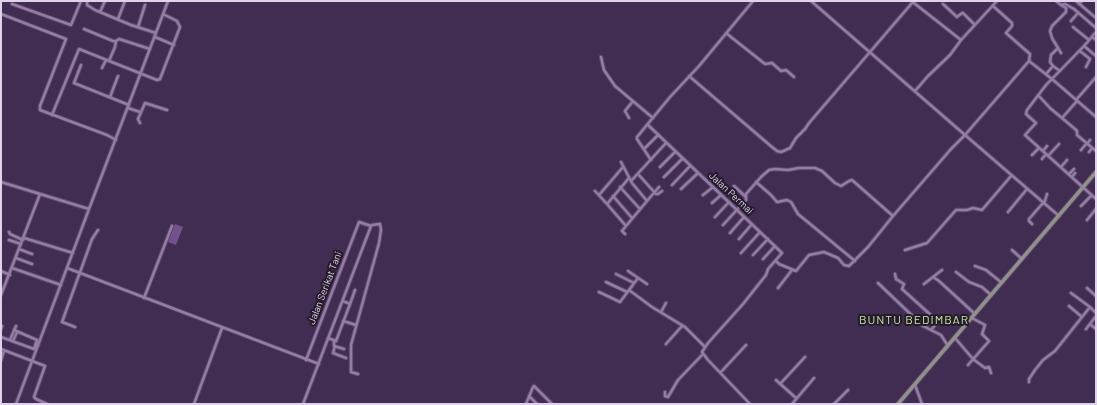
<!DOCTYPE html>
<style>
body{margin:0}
#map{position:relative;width:1097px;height:405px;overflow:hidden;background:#422d52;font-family:Barlow,sans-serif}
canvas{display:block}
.frame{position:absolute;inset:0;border:2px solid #dfd3ea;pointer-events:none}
</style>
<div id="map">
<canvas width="1097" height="405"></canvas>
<div class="frame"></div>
</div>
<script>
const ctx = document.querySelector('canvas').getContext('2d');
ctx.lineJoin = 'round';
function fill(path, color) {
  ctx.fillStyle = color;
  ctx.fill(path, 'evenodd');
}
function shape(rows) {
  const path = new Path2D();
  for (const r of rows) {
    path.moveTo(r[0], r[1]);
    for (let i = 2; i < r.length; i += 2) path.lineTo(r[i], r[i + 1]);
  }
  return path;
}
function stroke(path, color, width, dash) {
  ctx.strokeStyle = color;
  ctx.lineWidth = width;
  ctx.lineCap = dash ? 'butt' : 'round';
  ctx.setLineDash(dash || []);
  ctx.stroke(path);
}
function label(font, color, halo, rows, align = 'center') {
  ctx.font = font + ' Barlow,sans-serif';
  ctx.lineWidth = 4;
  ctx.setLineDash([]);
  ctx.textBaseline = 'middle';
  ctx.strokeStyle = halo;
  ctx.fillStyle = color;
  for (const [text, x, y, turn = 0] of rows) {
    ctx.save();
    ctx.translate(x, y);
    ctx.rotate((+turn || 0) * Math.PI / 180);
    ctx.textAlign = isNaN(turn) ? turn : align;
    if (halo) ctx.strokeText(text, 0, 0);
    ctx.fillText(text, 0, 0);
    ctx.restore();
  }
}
const green = shape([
 [175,224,183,227,176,245,168,242]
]);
const street = shape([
 [87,1,87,5,95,10,131,25,156,33],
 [1056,1,1061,5,1065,4,1074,9,1096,28],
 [1076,1,1096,18],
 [12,4,71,25,81,1],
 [943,4,957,17,962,13,963,13,975,25],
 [1079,4,1082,1],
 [993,6,1012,23,1012,26,1006,33,1030,54,1029,61,1052,79,1096,117],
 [100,12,105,1],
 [1,14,66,39,40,106,40,110,107,135,116,140],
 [118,19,125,1],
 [1071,21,1078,13],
 [138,27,145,5],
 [1073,27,1089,40],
 [84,29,113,41,116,41,119,39,150,49],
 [1096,32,1084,46,1046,85,1027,110,1026,114,1036,123,1025,135,1096,199],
 [726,33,765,64,772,63,781,71,786,70,794,77],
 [155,37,174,45],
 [1092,37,1096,40],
 [1084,46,1096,56],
 [1058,48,1051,55,1050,62,1053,66,1060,71],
 [1080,51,1090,59,1086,67],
 [1061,53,1052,38,1050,31,1052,26,1066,12,1066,8,1061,5],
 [601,57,604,70,615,86,653,118],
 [109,61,115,47,116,41],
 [1029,61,965,135,1059,216],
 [81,65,74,83,129,105],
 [102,68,106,60],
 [1046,74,1053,66],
 [689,76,772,147,777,151,781,152,790,148,796,138,805,129,809,123,912,3,914,3,961,40],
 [915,91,928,76,950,55,961,40,997,1],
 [1038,95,1050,108,1075,129,1077,131,1077,135,1096,151],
 [110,97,118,76],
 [1076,100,1096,77],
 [128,108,140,112],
 [52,115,79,49,157,80,160,79,180,27,177,21,163,14],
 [629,118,625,111,633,101],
 [1062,118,1077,101],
 [140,123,138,119,145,103,167,110],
 [648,125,782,253,768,269,766,275,743,304,708,343,702,352,708,360,750,404],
 [1087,144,1090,140],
 [644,149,658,135],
 [1081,150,1087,143],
 [1043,151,1047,146],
 [1089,152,1092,148],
 [1032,155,1039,148],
 [1048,156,1059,144],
 [1042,159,1046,154],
 [651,160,637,139,637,137,670,97,699,66,753,1],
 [621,162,632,183,647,201,659,187],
 [660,167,675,152],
 [1061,167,1067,160],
 [638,174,656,194,658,194,662,191],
 [1069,174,1074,169],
 [664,177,682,159],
 [1072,177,1075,173],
 [629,178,607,204,626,226,647,201],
 [631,181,666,143],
 [1,182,89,209,16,404],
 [756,182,771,195,777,202,787,200,791,202,798,214,855,261],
 [672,185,690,166],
 [734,186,746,197],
 [620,187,640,209],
 [681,189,698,173],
 [595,191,607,204],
 [599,195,623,167],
 [703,195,713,187],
 [613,196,632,218],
 [712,203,721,195],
 [1044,204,1047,194],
 [1081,206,1092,195],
 [89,209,168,1],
 [1008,212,1027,189],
 [715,217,729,202],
 [1087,220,1096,209],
 [1032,224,1029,221,1029,219,1043,203],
 [723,225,746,200,746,194,761,177,769,170,775,169,788,170,799,168,815,168,822,171,835,183,841,186,849,181,852,180,893,216],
 [9,232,10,234,23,240],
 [730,233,744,217],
 [625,234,622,231,626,226],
 [24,238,73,253],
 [739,239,752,224],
 [9,240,21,244],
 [19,249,32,254],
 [905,250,927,243,956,210,967,210,973,208,982,210,1011,176],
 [1012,250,1022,259],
 [741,253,760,232],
 [753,255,768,239],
 [16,258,32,264],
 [763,259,775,246],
 [776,261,779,264,796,271,809,255,824,252,838,258,844,265,849,266,868,247,893,216,951,149,965,135,811,1],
 [975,266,986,270,1002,283],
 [12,268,61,285],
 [67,268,319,364],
 [1,271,10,275],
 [628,271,647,284],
 [956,272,969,282,982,287,991,295],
 [616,274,634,283],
 [895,274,896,279,904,284,902,289,933,317,925,327],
 [933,277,942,270],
 [606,282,627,292],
 [878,283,923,326,941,335,948,346],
 [924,284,933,277,939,281,975,314],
 [778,288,792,270],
 [1087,288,1096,296],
 [629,290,652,307,685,327,705,347],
 [599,292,620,302,638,278],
 [1,295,40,194],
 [144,298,172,226],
 [343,301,350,304,355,290],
 [1069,306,1082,317],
 [1090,307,1096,313],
 [661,312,666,303],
 [343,321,356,325],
 [1090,324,1096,329],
 [75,327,62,322,92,239,98,230],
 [1,329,2,326],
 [1086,329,1096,316],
 [931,330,936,324],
 [1,337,34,349,37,340,14,330],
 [328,338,336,341,350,304],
 [955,338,973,359,985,368,989,367,991,373],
 [10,340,16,326],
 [13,341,17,332],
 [334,341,334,346,344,349],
 [666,344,682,326],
 [335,346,333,353,346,358],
 [1,349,45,366,34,397,36,399,47,404],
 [1,360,4,351],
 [306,360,359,222,371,226],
 [968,365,989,341,982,334,985,325,972,318],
 [721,372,746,345],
 [776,380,796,398],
 [1029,382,1029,379,1035,370,1043,360,1055,351,1090,307,1071,293],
 [780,384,805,357],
 [915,385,922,404],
 [665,392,665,396,668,397,678,380,703,354],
 [529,396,537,404],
 [194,404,222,328],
 [303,404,371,226,372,225,380,224,381,230,379,243,351,345,351,372,358,374],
 [526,404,533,387,534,386,552,404],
 [792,404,814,378],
 [834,404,848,390]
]);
const secondary = shape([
 [898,404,1096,172]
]);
const streetNames = [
 ["Jalan Permai",731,193,43],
 ["Jalan Serikat Tani",325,288,-69]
];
const quarterNames = [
 ["BUNTU BEDIMBAR",914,320]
];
fill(green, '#73518d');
stroke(street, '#5b4969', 4.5);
stroke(secondary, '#5b4969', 5.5);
stroke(street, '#947ca7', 2.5);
stroke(secondary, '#92908c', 3.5);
label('10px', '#dfd3ea', '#241a2b', streetNames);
ctx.letterSpacing = '1px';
label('12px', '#c6e8a1', '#241a2b', quarterNames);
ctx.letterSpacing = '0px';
</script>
